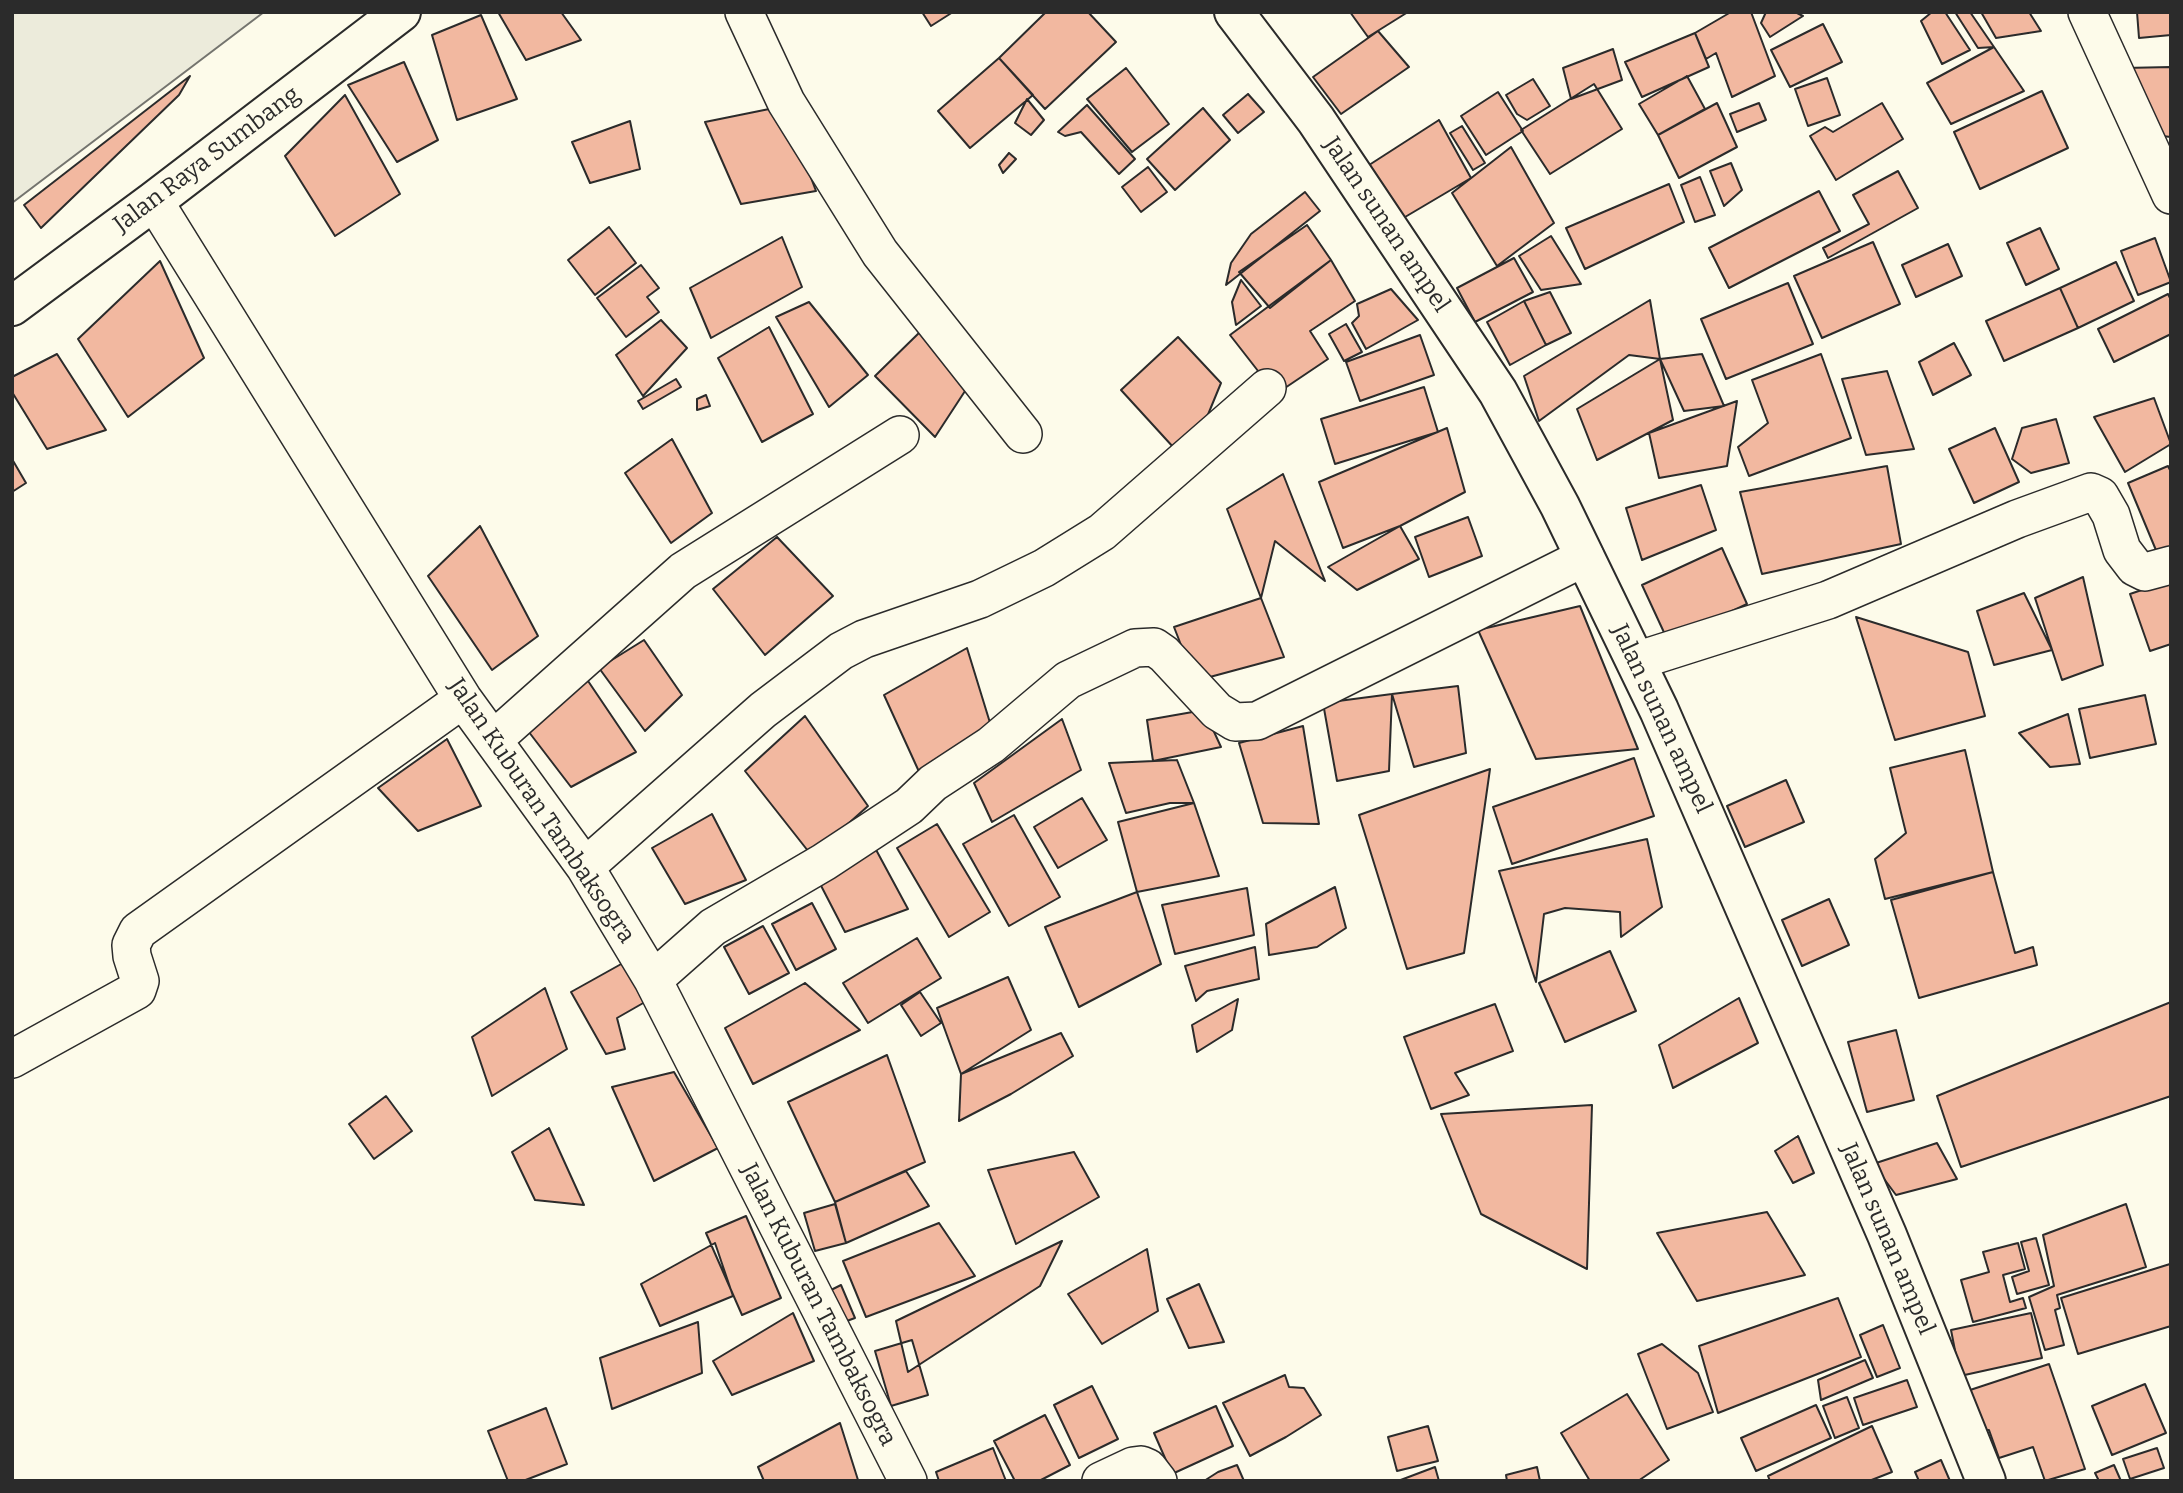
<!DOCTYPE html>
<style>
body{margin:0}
#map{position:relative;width:2183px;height:1493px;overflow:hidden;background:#fdfbea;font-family:Bitter,serif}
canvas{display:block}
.frame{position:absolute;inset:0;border:14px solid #2b2b2b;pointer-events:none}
</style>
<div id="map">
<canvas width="2183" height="1493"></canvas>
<div class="frame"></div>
</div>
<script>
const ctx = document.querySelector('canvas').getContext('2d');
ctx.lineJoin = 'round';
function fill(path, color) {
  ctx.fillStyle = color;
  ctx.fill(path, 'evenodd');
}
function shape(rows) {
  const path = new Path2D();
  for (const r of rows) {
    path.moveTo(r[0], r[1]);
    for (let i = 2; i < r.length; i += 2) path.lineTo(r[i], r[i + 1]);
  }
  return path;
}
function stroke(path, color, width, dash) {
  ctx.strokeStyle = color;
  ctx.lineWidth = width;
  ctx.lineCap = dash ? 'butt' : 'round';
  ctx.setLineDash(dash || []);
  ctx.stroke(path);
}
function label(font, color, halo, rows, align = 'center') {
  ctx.font = font + ' Bitter,serif';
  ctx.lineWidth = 5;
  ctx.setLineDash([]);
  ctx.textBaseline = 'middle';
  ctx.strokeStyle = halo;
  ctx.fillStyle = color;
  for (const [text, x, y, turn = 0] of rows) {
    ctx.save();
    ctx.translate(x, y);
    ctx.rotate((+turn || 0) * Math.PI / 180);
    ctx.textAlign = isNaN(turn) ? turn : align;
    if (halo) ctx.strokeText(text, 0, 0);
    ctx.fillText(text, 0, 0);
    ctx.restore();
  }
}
const green = shape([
 [12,12,264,12,12,203,12,12]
]);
const building = shape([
 [498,12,561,12,581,40,526,60,498,12],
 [922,12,953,12,931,26,922,12],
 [1046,12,1088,12,1116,42,1045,109,999,58,1046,12],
 [1350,12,1408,12,1368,37,1350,12],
 [1731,12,1751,12,1775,76,1732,97,1716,53,1706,59,1695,33,1731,12],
 [1766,12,1795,12,1803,16,1770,37,1761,23,1766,12],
 [1932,12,1945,12,1970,50,1942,64,1921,21,1932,12],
 [1955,12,1970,12,1994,47,1978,48,1955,12],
 [1981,12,2029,12,2041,31,1996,38,1981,12],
 [2137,12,2171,12,2171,35,2139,38,2137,12],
 [481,15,517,99,457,120,432,35,481,15],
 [1823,24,1842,62,1790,87,1771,50,1823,24],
 [1378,31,1409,67,1341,114,1313,77,1378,31],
 [1695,33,1709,67,1642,97,1625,62,1695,33],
 [1994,47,2024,91,1951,124,1927,83,1994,47],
 [1613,49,1622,80,1571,99,1563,68,1613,49],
 [999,58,1033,95,970,148,938,111,999,58],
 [404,62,438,140,397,162,348,85,404,62],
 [2171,67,2171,137,2153,135,2124,68,2171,67],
 [1126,68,1169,124,1132,152,1087,99,1126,68],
 [190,76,179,95,41,228,24,205,190,76],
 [1687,76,1705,109,1658,135,1639,104,1687,76],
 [1827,78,1840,115,1808,126,1795,89,1827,78],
 [1533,79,1550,106,1527,120,1517,114,1506,95,1533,79],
 [1594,84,1622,129,1550,174,1521,130,1594,84],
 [2042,91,2068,148,1980,189,1954,132,2042,91],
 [1498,92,1523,131,1486,155,1461,116,1498,92],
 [1248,94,1264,112,1238,133,1223,115,1248,94],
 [345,95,400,194,335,236,285,156,345,95],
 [1027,99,1044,120,1031,135,1015,123,1027,99],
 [1717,103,1737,147,1679,178,1658,135,1717,103],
 [1759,103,1766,120,1737,132,1730,114,1759,103],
 [1882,103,1903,139,1836,180,1810,136,1825,127,1833,132,1882,103],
 [1087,105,1135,159,1119,174,1081,132,1065,136,1058,132,1087,105],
 [784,106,816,191,741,204,705,122,784,106],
 [1203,108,1230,140,1175,190,1147,159,1203,108],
 [1439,120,1471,178,1400,220,1366,167,1439,120],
 [630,121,640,169,590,183,572,142,630,121],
 [1462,126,1485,163,1473,170,1450,133,1462,126],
 [1511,147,1554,223,1497,266,1452,193,1511,147],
 [1009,153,1016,159,1003,173,999,165,1009,153],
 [1731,163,1742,190,1724,206,1710,171,1731,163],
 [1148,167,1167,192,1141,212,1122,187,1148,167],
 [1898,171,1918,208,1828,258,1823,248,1869,224,1853,195,1898,171],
 [1700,177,1715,215,1695,222,1681,185,1700,177],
 [1669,184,1684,222,1585,269,1566,228,1669,184],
 [1819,191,1840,231,1729,288,1709,248,1819,191],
 [1305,192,1320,211,1226,285,1231,263,1251,234,1305,192],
 [1307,225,1331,260,1270,308,1239,272,1307,225],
 [609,227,636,263,595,295,568,260,609,227],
 [2040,228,2059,269,2026,285,2007,243,2040,228],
 [1551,236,1581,284,1541,290,1519,256,1551,236],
 [782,237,802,287,711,338,690,288,782,237],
 [2155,238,2171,282,2138,295,2121,251,2155,238],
 [1873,242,1900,304,1822,338,1794,276,1873,242],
 [1948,244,1962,276,1916,297,1902,265,1948,244],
 [1514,258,1533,292,1475,322,1457,288,1514,258],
 [1331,260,1355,301,1310,331,1328,359,1276,394,1230,335,1331,260],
 [160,261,204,358,128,417,78,339,160,261],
 [2116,262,2134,301,2078,328,2060,288,2116,262],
 [641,265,659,288,647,297,659,312,626,337,597,298,641,265],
 [1241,280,1261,306,1236,325,1232,302,1241,280],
 [1788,283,1813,344,1726,379,1701,319,1788,283],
 [2060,288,2078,328,2004,361,1986,321,2060,288],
 [1391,289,1418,320,1366,349,1352,323,1359,316,1357,304,1391,289],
 [1550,292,1571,333,1546,345,1524,301,1550,292],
 [2168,294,2171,300,2171,334,2114,362,2098,329,2168,294],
 [1650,300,1660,359,1629,355,1539,421,1524,376,1650,300],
 [1524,301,1546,345,1510,365,1487,322,1524,301],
 [809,302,868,375,829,407,776,317,809,302],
 [661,320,687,348,643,396,616,355,661,320],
 [1346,324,1362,352,1344,361,1329,334,1346,324],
 [769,327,813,414,762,442,718,358,769,327],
 [923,329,967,388,935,437,875,376,923,329],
 [1420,335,1434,375,1360,401,1346,362,1420,335],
 [1178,337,1221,383,1207,417,1174,448,1121,390,1178,337],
 [1954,343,1971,375,1933,395,1919,362,1954,343],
 [57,354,106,430,47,449,12,392,12,377,57,354],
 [1702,354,1724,406,1684,411,1660,359,1702,354],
 [1821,354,1851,438,1749,476,1738,447,1768,423,1752,380,1821,354],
 [1660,359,1673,420,1597,460,1577,409,1660,359],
 [1887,371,1914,449,1866,455,1842,379,1887,371],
 [676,379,681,387,643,409,638,401,676,379],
 [1424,387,1438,432,1335,464,1321,419,1424,387],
 [706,395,710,406,697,410,697,399,706,395],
 [2154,398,2171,444,2125,472,2094,417,2154,398],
 [1737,401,1727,466,1659,478,1649,433,1737,401],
 [2056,419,2069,463,2031,473,2012,459,2022,428,2056,419],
 [1447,428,1465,492,1400,526,1343,548,1319,482,1447,428],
 [1995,428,2019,482,1974,503,1949,449,1995,428],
 [672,439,712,513,671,543,625,473,672,439],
 [12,459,26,483,12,492,12,459],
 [1887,466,1901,544,1762,574,1740,492,1887,466],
 [2168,466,2171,472,2171,550,2158,555,2128,483,2168,466],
 [1283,474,1325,581,1275,541,1261,598,1227,509,1283,474],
 [1701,485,1716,530,1642,560,1626,508,1701,485],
 [1468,517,1482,556,1429,577,1415,537,1468,517],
 [480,526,538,636,492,670,428,576,480,526],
 [1400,526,1419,559,1357,590,1328,567,1400,526],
 [777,537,833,596,765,655,713,589,777,537],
 [1722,548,1747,604,1668,641,1642,585,1722,548],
 [2083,577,2103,665,2062,680,2035,598,2083,577],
 [2171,580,2171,644,2150,651,2130,594,2171,580],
 [2024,593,2052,650,1994,665,1977,611,2024,593],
 [1261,598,1284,657,1195,681,1174,627,1261,598],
 [1580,606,1638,749,1536,759,1478,630,1580,606],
 [1856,617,1968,652,1985,716,1895,740,1856,617],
 [644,640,682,695,645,731,599,668,644,640],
 [967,648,991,726,926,787,884,695,967,648],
 [584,675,636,752,571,787,522,723,584,675],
 [1458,686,1466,753,1414,767,1392,694,1458,686],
 [1392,694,1389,771,1337,781,1323,703,1392,694],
 [2145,695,2156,744,2090,758,2079,709,2145,695],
 [1204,710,1221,747,1153,761,1147,720,1204,710],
 [2068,714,2080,764,2050,767,2019,733,2068,714],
 [805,716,868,806,812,856,745,771,805,716],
 [1062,719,1081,770,992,822,974,783,1062,719],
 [1303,726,1319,824,1263,823,1239,743,1303,726],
 [447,739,481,806,418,831,378,788,447,739],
 [1965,750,1993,872,1885,899,1875,859,1906,833,1890,768,1965,750],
 [1634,758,1654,816,1512,864,1493,807,1634,758],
 [1177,760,1194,803,1170,803,1126,813,1109,763,1177,760],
 [1490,769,1464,953,1407,969,1359,815,1490,769],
 [1786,780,1804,822,1745,847,1727,806,1786,780],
 [1082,798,1107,840,1058,868,1034,827,1082,798],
 [1194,803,1219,876,1137,892,1118,822,1194,803],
 [712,814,746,880,685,904,652,848,712,814],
 [1014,815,1060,897,1009,926,963,844,1014,815],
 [937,824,990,912,949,937,897,848,937,824],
 [1647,839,1662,907,1621,937,1620,912,1565,908,1544,914,1536,982,1499,871,1647,839],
 [874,846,908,909,845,932,816,876,874,846],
 [1993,872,2015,953,2033,947,2037,965,1919,998,1891,900,1993,872],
 [1335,887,1346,928,1317,947,1269,955,1266,924,1335,887],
 [1247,888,1254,935,1175,954,1162,905,1247,888],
 [1137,892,1161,964,1079,1007,1045,927,1137,892],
 [1829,899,1849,945,1802,966,1782,920,1829,899],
 [812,903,836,949,796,970,772,924,812,903],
 [763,926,789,973,749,994,724,947,763,926],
 [917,938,941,978,868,1023,843,983,917,938],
 [1255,947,1259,979,1207,991,1196,1001,1185,966,1255,947],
 [1610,951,1636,1011,1565,1042,1539,983,1610,951],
 [623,963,645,1002,617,1018,625,1049,606,1054,571,992,623,963],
 [1008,977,1031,1030,961,1074,937,1008,1008,977],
 [805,983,860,1030,753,1084,725,1028,805,983],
 [545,988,567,1049,492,1096,472,1037,545,988],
 [920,992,941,1023,921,1036,901,1005,920,992],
 [1739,998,1758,1043,1673,1088,1659,1045,1739,998],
 [1238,999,1232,1030,1197,1052,1192,1025,1238,999],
 [2171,1002,2171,1096,1961,1167,1937,1096,2171,1002],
 [1495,1004,1513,1051,1455,1073,1469,1095,1431,1109,1404,1037,1495,1004],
 [1896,1030,1914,1100,1867,1112,1848,1042,1896,1030],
 [1061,1033,1073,1056,1011,1094,959,1121,961,1074,1061,1033],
 [887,1055,925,1162,835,1202,788,1102,887,1055],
 [674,1072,718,1148,654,1181,612,1087,674,1072],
 [386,1096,412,1131,374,1159,349,1124,386,1096],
 [1592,1105,1587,1269,1481,1214,1441,1114,1592,1105],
 [549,1128,584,1205,535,1200,512,1152,549,1128],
 [1798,1136,1814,1173,1793,1183,1775,1151,1798,1136],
 [1937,1143,1957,1179,1896,1195,1873,1164,1937,1143],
 [1074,1152,1099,1197,1016,1244,988,1170,1074,1152],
 [906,1171,929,1206,846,1243,835,1202,906,1171],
 [835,1204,846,1243,815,1251,804,1213,835,1204],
 [2126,1204,2146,1267,2057,1295,2060,1308,2055,1310,2064,1345,2045,1350,2029,1297,2054,1286,2043,1235,2126,1204],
 [1767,1212,1805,1275,1697,1301,1657,1233,1767,1212],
 [746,1216,781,1298,742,1315,706,1233,746,1216],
 [939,1223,975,1276,866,1317,843,1261,939,1223],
 [2036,1238,2049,1285,2017,1294,2012,1277,2029,1271,2021,1242,2036,1238],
 [1062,1241,1040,1286,908,1372,896,1321,1062,1241],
 [715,1243,733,1296,660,1326,641,1284,715,1243],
 [2018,1243,2025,1269,2003,1275,2010,1302,2023,1298,2026,1308,1973,1322,1961,1280,1989,1272,1983,1252,2018,1243],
 [1147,1249,1158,1311,1102,1344,1068,1294,1147,1249],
 [2170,1264,2171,1326,2078,1354,2061,1298,2170,1264],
 [1199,1284,1224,1342,1189,1348,1167,1299,1199,1284],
 [841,1285,855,1318,833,1326,819,1296,841,1285],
 [1838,1298,1861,1357,1718,1413,1699,1346,1838,1298],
 [793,1313,814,1361,732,1395,713,1361,793,1313],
 [2031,1313,2042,1358,1960,1376,1951,1330,2031,1313],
 [698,1322,702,1373,612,1409,600,1358,698,1322],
 [1883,1325,1900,1368,1877,1377,1860,1335,1883,1325],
 [912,1340,928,1395,891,1406,875,1351,912,1340],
 [1662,1344,1698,1373,1713,1412,1667,1429,1638,1354,1662,1344],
 [1865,1360,1873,1378,1821,1400,1818,1380,1865,1360],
 [2049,1364,2085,1469,2045,1481,2033,1447,1999,1458,1989,1430,1974,1430,1961,1393,2049,1364],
 [1285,1375,1289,1387,1304,1388,1321,1415,1286,1437,1250,1456,1223,1403,1285,1375],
 [1907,1380,1917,1407,1863,1425,1854,1398,1907,1380],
 [2145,1384,2166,1433,2112,1455,2092,1406,2145,1384],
 [1092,1386,1118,1439,1079,1458,1054,1405,1092,1386],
 [1627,1394,1669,1460,1638,1481,1590,1481,1561,1433,1627,1394],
 [1847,1397,1859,1428,1835,1438,1823,1406,1847,1397],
 [1816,1405,1831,1438,1756,1471,1741,1438,1816,1405],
 [1216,1406,1233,1446,1172,1474,1154,1433,1216,1406],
 [546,1408,567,1464,523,1481,508,1481,488,1431,546,1408],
 [1045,1415,1070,1465,1039,1481,1015,1481,994,1441,1045,1415],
 [840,1423,858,1480,764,1481,758,1467,840,1423],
 [1428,1426,1438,1461,1397,1471,1388,1437,1428,1426],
 [1872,1426,1892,1472,1869,1481,1770,1481,1768,1476,1872,1426],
 [993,1448,1006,1481,939,1481,936,1472,993,1448],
 [2157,1448,2164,1468,2130,1479,2123,1459,2157,1448],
 [1941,1460,1950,1481,1919,1481,1915,1472,1941,1460],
 [1237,1465,1244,1481,1204,1481,1218,1472,1237,1465],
 [2114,1465,2121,1481,2099,1481,2095,1473,2114,1465],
 [1435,1467,1439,1481,1398,1481,1435,1467],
 [1537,1467,1540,1481,1507,1481,1506,1475,1537,1467]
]);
const street = shape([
 [744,12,786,102,880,253,1023,434],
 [2087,12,2171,195],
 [154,201,463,699,585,867,653,980,908,1481],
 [1636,661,1828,600,2017,519,2091,492,2100,496,2111,515,2122,550,2135,567,2145,572,2171,565],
 [493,740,683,571,900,435],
 [585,867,763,710,841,651,864,639,980,599,1044,568,1102,532,1267,388],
 [653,980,713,927,824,862,909,806,933,783,991,745,1068,680,1135,648,1154,647,1164,654,1217,711,1235,722,1257,721,1585,557],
 [12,1059,137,990,140,981,132,956,131,945,138,931,463,699],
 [1101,1481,1133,1466,1141,1465,1148,1468,1158,1481]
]);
const secondary = shape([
 [12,306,154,201,401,12]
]);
const primary = shape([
 [1234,12,1316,120,1498,392,1560,506,1659,710,1887,1235,1986,1481]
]);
const streetNames = [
 ["Jalan Raya Sumbang",207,160,-37],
 ["Jalan sunan ampel",1386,225,56],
 ["Jalan sunan ampel",1661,719,65],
 ["Jalan Kuburan Tambaksogra",541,811,56],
 ["Jalan sunan ampel",1887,1239,67],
 ["Jalan Kuburan Tambaksogra",818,1305,63]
];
fill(green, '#ecebdb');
stroke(green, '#74746e', 2);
fill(building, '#f2b8a0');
stroke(building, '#2b2b2b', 2);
stroke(street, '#2b2b2b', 40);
stroke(secondary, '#2b2b2b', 42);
stroke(primary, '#2b2b2b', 42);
stroke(street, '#fdfbea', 37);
stroke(secondary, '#fdfbea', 38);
stroke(primary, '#fdfbea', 38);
label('24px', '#2b2b2b', '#fdfbea', streetNames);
</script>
